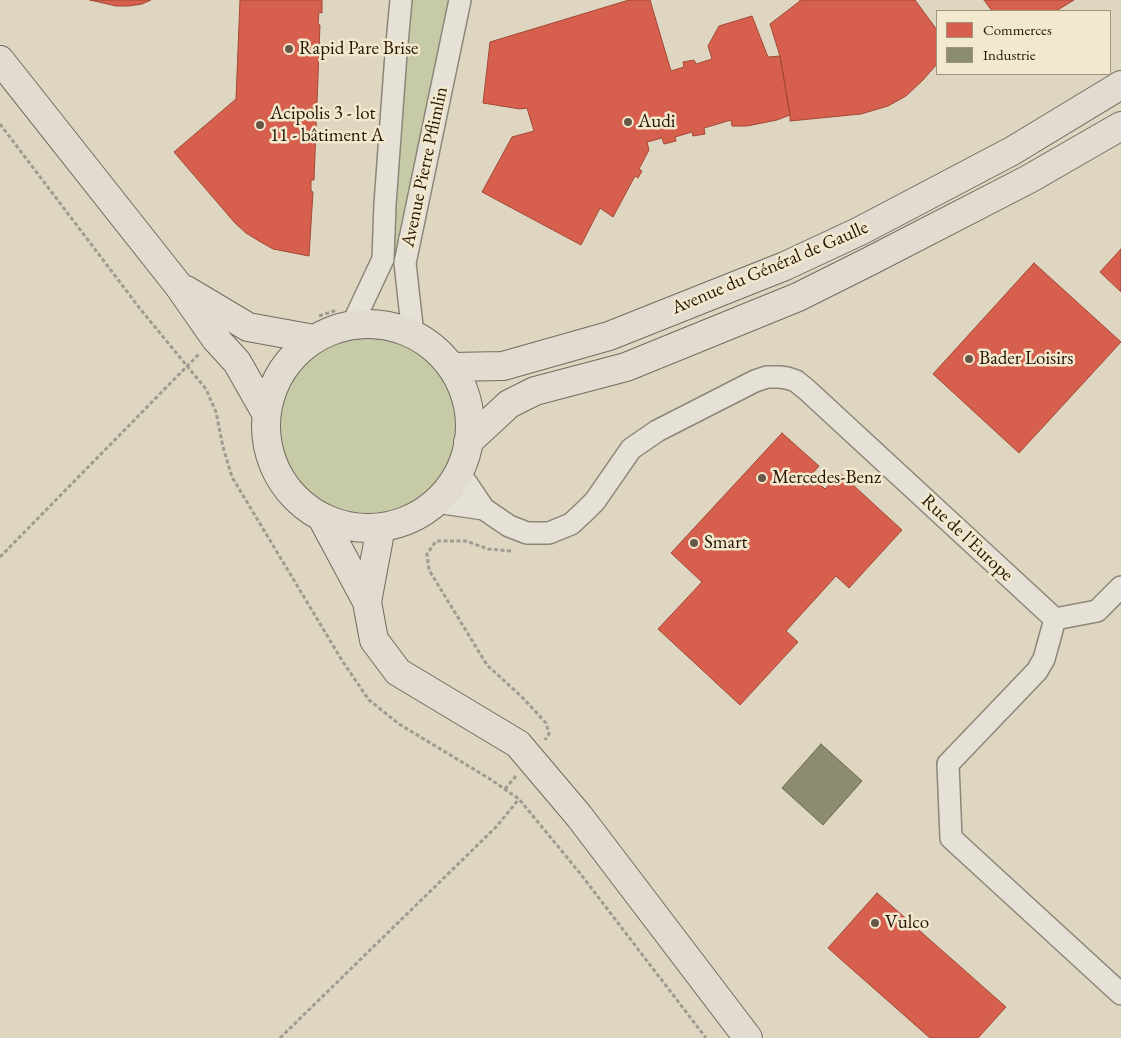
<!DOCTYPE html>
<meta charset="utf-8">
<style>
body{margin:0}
#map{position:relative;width:1121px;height:1038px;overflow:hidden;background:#ded6c1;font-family:"EB Garamond",serif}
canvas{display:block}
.legend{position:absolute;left:936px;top:10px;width:175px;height:65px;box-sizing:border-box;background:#f2e8ce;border:1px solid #a0937d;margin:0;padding:6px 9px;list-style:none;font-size:15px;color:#261403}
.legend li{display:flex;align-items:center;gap:10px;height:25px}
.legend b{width:25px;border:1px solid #a0937d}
</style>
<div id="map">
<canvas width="1121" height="1038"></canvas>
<ul class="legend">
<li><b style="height:14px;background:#d6604d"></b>Commerces</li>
<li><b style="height:14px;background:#8c8c6e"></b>Industrie</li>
</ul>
</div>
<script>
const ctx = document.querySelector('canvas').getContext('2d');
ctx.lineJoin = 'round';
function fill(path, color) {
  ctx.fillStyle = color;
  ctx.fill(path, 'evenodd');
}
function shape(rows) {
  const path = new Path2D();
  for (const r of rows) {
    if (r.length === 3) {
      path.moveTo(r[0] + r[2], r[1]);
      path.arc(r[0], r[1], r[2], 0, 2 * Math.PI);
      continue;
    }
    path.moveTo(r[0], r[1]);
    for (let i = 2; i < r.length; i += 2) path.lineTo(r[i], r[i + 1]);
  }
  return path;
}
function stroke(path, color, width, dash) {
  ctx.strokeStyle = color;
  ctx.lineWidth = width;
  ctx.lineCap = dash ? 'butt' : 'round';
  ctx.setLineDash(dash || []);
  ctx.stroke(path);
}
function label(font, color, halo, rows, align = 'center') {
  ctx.font = font + ' "EB Garamond",serif';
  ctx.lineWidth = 5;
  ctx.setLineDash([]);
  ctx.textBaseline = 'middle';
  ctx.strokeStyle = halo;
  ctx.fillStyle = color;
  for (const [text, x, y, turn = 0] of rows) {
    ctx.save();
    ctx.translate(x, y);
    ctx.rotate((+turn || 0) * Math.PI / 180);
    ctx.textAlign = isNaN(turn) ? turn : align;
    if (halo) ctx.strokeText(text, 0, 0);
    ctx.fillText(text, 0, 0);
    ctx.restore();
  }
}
const green = shape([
 [410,0,450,0,399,254,390,253],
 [367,427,92]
]);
const shops = shape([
 [90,0,151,0,142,4,129,6,116,6,90,0],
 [240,0,322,0,322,13,319,12,318,24,320,25,314,180,311,180,311,191,313,192,309,256,273,249,259,241,246,233,235,223,174,152,236,99,240,0],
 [629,0,650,0,671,71,684,67,683,62,694,60,696,64,712,59,708,46,719,26,752,16,768,57,780,56,790,115,777,120,747,126,732,126,731,120,704,128,705,134,693,136,692,132,675,137,676,141,664,144,662,138,647,142,649,150,639,169,642,171,638,178,635,176,613,217,600,208,581,245,482,192,512,137,534,131,527,108,520,109,483,103,490,42,629,0],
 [800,0,915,0,937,30,937,64,923,80,906,96,888,106,861,114,790,121,790,115,780,56,770,24,800,1,800,0],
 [984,0,1074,0,1056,11,992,11,984,0],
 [1121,249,1121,292,1100,272,1121,249],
 [1034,263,1121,342,1019,453,933,374,1034,263],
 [782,433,819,466,811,475,825,489,840,473,902,530,849,588,836,576,786,631,798,642,740,705,658,629,702,582,671,553,782,433],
 [877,893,1006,1007,978,1038,930,1038,828,948,877,893]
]);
const industry = shape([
 [821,744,862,781,823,825,782,788,821,744]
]);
const path = shape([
 [0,124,141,310,206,389,216,412,223,447,232,477,343,662,369,700,399,724,490,779,519,799,579,872,706,1038],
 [319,316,337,310],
 [511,551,488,549,466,541,436,541,427,554,429,570,487,665,522,697,546,723,549,734,545,740],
 [0,557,199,354],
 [505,789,516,776],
 [280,1038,496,827,519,799]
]);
const minor = shape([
 [352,325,383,259,385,204,396,54,401,0],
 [413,335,405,263,460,0],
 [459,472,484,509,509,526,527,533,549,533,571,524,585,511,595,501,631,449,657,431,755,381,767,377,779,377,787,378,796,381,807,390,1055,619,1044,659,1037,671,948,764,951,838,1121,994],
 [436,502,484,509],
 [1055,619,1097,611,1121,587]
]);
const major = shape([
 [0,60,178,285,215,338,237,362,266,413],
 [186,290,248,327,314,339],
 [368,426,102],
 [452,367,503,366,609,336,785,266,860,231,1012,151,1121,85],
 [468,442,509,404,535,391,626,367,798,297,870,261,1029,179,1121,126],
 [322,518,367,602,374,640,398,672,518,744,579,816,748,1038],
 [367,602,381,527]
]);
const markers = [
 [289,49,5,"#665846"],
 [628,122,5,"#665846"],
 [260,125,5,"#665846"],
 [969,359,5,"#665846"],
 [762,478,5,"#665846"],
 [694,543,5,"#665846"],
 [875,923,5,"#665846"]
];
const poiNames = [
 ["Rapid Pare Brise",299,49],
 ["Acipolis 3 - lot",270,114],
 ["11 - bâtiment A",270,136],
 ["Audi",638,122],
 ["Bader Loisirs",979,359],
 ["Mercedes-Benz",772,478],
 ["Smart",704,543],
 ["Vulco",885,923]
];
const streetNames = [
 ["Avenue Pierre Pflimlin",425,167,-78],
 ["Avenue du Général de Gaulle",770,268,-23],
 ["Rue de l'Europe",967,538,43]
];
fill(green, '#c6caa7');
fill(shops, '#d6604d');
stroke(shops, '#a14937', 1);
fill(industry, '#8c8c6e');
stroke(industry, '#6d684e', 1);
stroke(minor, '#8d8678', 24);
stroke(major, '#736b5f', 30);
stroke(path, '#a09a91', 3, [4, 2.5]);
stroke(minor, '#e5e1d6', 21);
stroke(major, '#e1dccf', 28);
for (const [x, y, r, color] of markers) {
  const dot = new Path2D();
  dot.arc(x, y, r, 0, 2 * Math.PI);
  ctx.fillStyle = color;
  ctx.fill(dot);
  stroke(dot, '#f2e8ce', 2);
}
label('19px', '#261403', '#f2e8ce', poiNames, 'left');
label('19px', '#261403', '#f2e8ce', streetNames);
</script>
